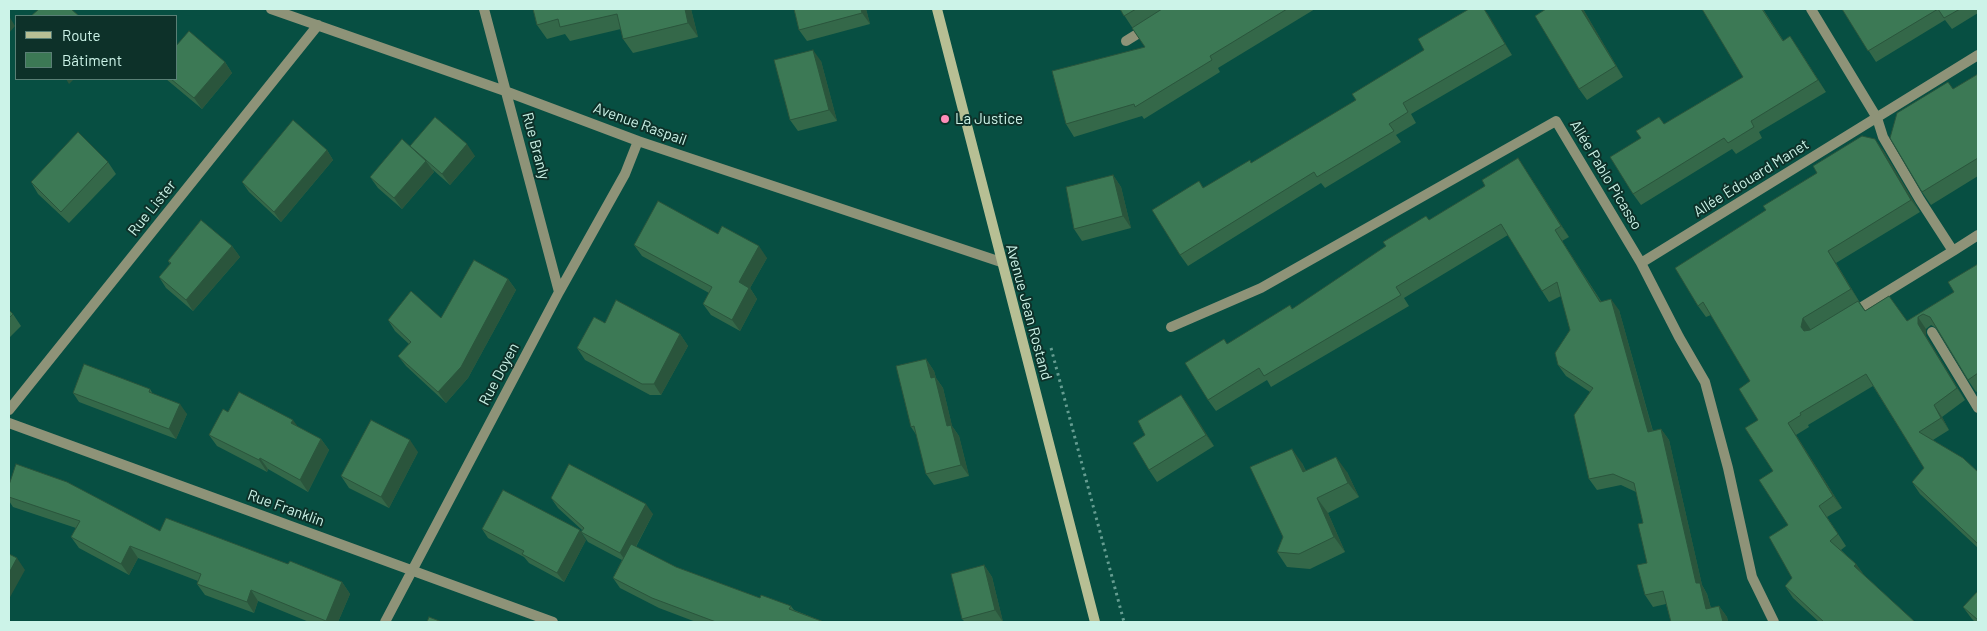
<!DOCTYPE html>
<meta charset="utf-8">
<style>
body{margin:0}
#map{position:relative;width:1987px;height:631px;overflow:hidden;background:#074f42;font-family:Barlow,sans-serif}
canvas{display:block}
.frame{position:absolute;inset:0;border:10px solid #ccf3e8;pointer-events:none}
.legend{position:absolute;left:15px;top:15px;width:162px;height:65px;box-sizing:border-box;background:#0d3129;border:1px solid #597f75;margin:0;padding:6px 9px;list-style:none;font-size:15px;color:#ccf3e8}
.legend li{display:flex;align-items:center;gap:10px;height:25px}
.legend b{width:25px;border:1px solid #597f75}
</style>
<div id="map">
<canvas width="1987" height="631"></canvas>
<div class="frame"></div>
<ul class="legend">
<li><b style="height:6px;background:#b7bf94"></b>Route</li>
<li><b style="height:14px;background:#3c7955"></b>Bâtiment</li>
</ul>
</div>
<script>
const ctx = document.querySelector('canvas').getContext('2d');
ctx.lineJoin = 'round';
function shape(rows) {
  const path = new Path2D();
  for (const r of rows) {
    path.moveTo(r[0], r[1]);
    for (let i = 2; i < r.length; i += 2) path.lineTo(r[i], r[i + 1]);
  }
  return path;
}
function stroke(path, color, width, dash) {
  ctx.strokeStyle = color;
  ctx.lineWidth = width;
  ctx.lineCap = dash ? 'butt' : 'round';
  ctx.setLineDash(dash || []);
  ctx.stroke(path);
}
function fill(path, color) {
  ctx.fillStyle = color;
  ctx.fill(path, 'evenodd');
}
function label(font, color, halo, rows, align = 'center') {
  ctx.font = font + ' Barlow,sans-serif';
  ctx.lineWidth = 4;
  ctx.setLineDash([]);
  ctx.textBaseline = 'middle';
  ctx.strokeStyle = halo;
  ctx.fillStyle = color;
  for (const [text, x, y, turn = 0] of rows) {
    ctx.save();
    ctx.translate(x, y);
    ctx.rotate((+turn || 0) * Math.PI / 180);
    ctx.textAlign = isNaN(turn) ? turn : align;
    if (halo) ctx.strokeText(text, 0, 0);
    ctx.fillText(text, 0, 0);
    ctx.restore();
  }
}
const path = shape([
 [1051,348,1124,622]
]);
const street = shape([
 [271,9,505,91,638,141,1001,262],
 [484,9,559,292],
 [1811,9,1877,118,1883,137,1920,200,1953,251,1852,313],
 [1126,41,1147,28],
 [1953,251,1978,235],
 [1641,263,1978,55],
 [1171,327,1261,288,1556,121,1641,263,1679,337,1705,382,1728,468,1752,577,1774,622],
 [1932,332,1978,408],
 [9,410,318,25],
 [9,423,553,622],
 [385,622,559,292,625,174,638,141]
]);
const secondary = shape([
 [937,9,1095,622]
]);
const wall = shape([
 [533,9,691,9,698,37,633,53,623,39,621,29,570,41,565,34,547,39,537,25],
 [794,9,866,9,870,24,807,41,799,30],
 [1120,9,1315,9,1218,68,1220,72,1144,119,1142,116,1074,137,1066,124,1145,47],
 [1469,9,1484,9,1512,55,1411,114,1416,123,1396,135,1401,142,1325,188,1321,183,1188,266,1180,255,1199,181,1203,188,1251,163,1356,100,1424,50],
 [1546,9,1583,9,1623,77,1587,100,1579,89],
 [1702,9,1763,9,1783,40,1798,48,1826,92,1759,132,1762,138,1736,154,1732,149,1641,205,1633,194,1664,124,1743,77],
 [1842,9,1978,9,1978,13,1952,29,1945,20,1876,62],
 [821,61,837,121,798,131,790,120],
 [225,62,232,73,202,109,166,79,176,79],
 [1978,74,1978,176,1931,205,1922,192,1953,89],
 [411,148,475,156,450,185,432,169,434,172,402,209,378,188,370,177],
 [327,150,333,160,281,222,249,192,242,182],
 [1883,150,1920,212,1836,263,1859,301,1865,310,1907,321,1954,292,1978,264,1978,391,1976,392,1968,380,1936,328,1931,325,1926,329,1926,336,1965,400,1942,417,1949,430,1933,440,1978,472,1978,548,1920,494,1912,482,1924,468,1873,386,1808,425,1809,427,1796,435,1842,508,1827,517,1846,546,1841,550,1856,564,1864,575,1915,622,1819,622,1793,598,1785,586,1792,578,1788,525,1758,420,1750,381,1711,315,1706,317,1698,306],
 [1518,158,1569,237,1562,241,1601,301,1619,310,1653,431,1661,429,1669,440,1702,585,1707,594,1711,608,1719,606,1727,617,1728,622,1671,622,1666,604,1653,607,1645,595,1647,563,1643,523,1636,492,1621,485,1597,490,1589,479,1590,392,1566,376,1558,365,1570,330,1561,296,1549,302,1542,291,1508,235,1404,298,1409,306,1271,387,1267,380,1216,411,1208,400,1228,344,1293,309,1429,220,1485,186],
 [108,162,116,174,69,223,38,194,31,182],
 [1113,175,1121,187,1131,228,1082,241,1074,229],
 [718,234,767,258,750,288,757,299,740,331,711,315,703,304,709,293,642,256,634,245],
 [232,246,240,257,193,311,166,288,159,277,170,264,168,261],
 [508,279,516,290,468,378,446,403,406,366,398,356,409,344,395,331,388,320,441,318],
 [9,310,13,314,21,326,9,338],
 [605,323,680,334,688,346,661,395,650,395,585,360,577,348],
 [926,359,934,371,936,378,943,388,952,426,959,436,969,476,934,485,926,474,917,436,911,427],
 [150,389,153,394,187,414,176,439,79,402,73,393],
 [1181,395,1214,446,1157,482,1149,470,1145,435],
 [228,412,298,427,321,439,329,450,308,492,268,469,267,472,217,446,209,435],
 [418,452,389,508,349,488,341,476],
 [1302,463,1306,471,1347,472,1359,497,1328,513,1345,552,1310,569,1287,567,1277,552,1283,537],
 [9,485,160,531,288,564,342,582,350,594,338,622,309,622,258,601,254,613,205,595,197,584,198,581,138,558,129,575,79,548,71,537,76,528,13,507,9,501],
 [551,498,653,514,636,547,676,567,760,598,791,606,794,610,824,622,696,622,659,608,620,588,613,578,622,560,588,542,581,532,582,530,558,508],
 [482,529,586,540,564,582,529,563,524,557,488,538],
 [984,565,992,577,1003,622,965,622,962,619],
 [1978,591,1978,622,1975,622,1972,619,1963,607]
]);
const shadedWall = shape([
 [685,9,691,9,698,37,688,23],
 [861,9,866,9,870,24,862,13],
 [1484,9,1488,14,1512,55,1505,44],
 [1581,9,1583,9,1623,77,1616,66],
 [9,16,15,26,9,33],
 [1790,36,1798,48,1826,92,1818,80],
 [813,50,821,61,837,121,829,110],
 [225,62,232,73,202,109,194,98],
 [66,79,74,79,69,84],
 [1875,139,1883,150,1920,212,1911,200],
 [467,144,475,156,450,185,442,174],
 [327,150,333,160,281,222,274,212],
 [1518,158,1525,169,1569,237,1561,226],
 [426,161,434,172,402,209,394,198],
 [1113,175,1121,187,1131,228,1123,216],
 [1555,230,1562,241,1608,313,1600,302],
 [232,246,240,257,193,311,186,300],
 [759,246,767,258,750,288,757,299,740,331,732,320,739,282],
 [1828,251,1836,263,1859,301,1851,289],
 [508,279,516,290,468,378,446,403,438,392],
 [1611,299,1619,310,1656,443,1648,432],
 [1918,317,1926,329,1926,336,1965,400,1957,388,1918,324],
 [1803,318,1811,330,1809,339,1801,327],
 [680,334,688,346,661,395,654,384],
 [926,359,934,371,936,378,943,388,952,426,959,436,969,476,961,465,931,378],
 [1181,395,1189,406,1214,446,1206,435],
 [180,404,187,414,176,439,169,429],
 [1934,405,1942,417,1949,430,1941,418],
 [293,420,301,431,291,423],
 [1788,423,1796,435,1842,508,1833,496],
 [1661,429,1669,440,1702,585,1707,594,1714,620,1706,609,1696,583],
 [321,439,329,450,308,492,300,480],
 [410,440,418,452,389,508,381,497],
 [1292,449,1302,463,1313,487,1303,472],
 [1336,457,1347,472,1359,497,1348,483],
 [260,458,268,469,267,472,259,460],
 [1317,498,1328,513,1345,552,1334,537],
 [646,504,653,514,627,563,620,553],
 [580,530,586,540,564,582,557,573],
 [130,546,138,558,129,575,121,564],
 [17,558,25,570,9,599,9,573],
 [1856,564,1864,575,1854,566],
 [984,565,992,577,1003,622,995,610],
 [342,582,350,594,338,622,327,622,326,621],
 [251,590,258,601,254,613,247,602],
 [1719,606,1727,617,1728,622,1723,622]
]);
const building = shape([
 [39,9,71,9,79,16,31,16,39,9],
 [533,9,685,9,688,23,623,39,617,14,560,27,558,19,537,25,533,9],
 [794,9,861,9,862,13,799,30,794,9],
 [1120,9,1136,9,1124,16,1120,9],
 [1162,9,1287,9,1210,56,1212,60,1135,107,1134,104,1066,124,1052,71,1145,47,1132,28,1162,9],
 [1469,9,1484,9,1505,44,1403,103,1408,112,1389,124,1394,131,1317,177,1314,172,1180,255,1152,210,1199,181,1203,188,1250,160,1251,163,1356,100,1352,94,1424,50,1418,39,1469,9],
 [1546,9,1581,9,1616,66,1579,89,1535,16,1546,9],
 [1702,9,1762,9,1783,41,1790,36,1818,80,1751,121,1754,127,1728,143,1724,138,1633,194,1610,157,1641,138,1636,131,1659,117,1664,124,1743,77,1702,9],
 [1842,9,1938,9,1868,51,1842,9],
 [1938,9,1960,9,1944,18,1938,9],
 [189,31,225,62,194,98,171,79,176,79,176,46,189,31],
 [813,50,829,110,790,120,774,60,813,50],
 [1978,74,1978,158,1922,192,1890,138,1897,113,1948,82,1953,89,1978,74],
 [435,117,467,144,442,174,410,146,435,117],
 [293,120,327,150,274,212,242,182,293,120],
 [78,132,108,162,61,212,31,182,78,132],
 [1862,136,1875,139,1911,200,1828,251,1851,289,1803,318,1801,327,1804,331,1810,330,1858,301,1865,311,1889,296,1907,321,1954,292,1948,282,1978,264,1978,373,1968,380,1930,317,1923,314,1918,317,1918,324,1957,388,1934,405,1941,418,1919,432,1963,458,1978,472,1978,544,1912,482,1924,468,1866,374,1800,413,1801,415,1788,423,1833,496,1819,506,1838,534,1830,541,1856,564,1854,566,1915,622,1824,622,1785,586,1792,578,1769,537,1788,525,1759,480,1773,471,1745,428,1758,420,1739,389,1750,381,1703,302,1698,306,1675,268,1766,210,1763,206,1817,173,1813,166,1862,136],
 [402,139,426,161,394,198,370,177,402,139],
 [1518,158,1561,226,1555,230,1600,302,1611,299,1648,432,1661,429,1696,583,1700,583,1706,609,1719,606,1723,622,1671,622,1663,591,1645,595,1637,565,1647,563,1638,524,1643,523,1634,483,1613,474,1589,479,1574,415,1593,388,1558,365,1555,353,1570,330,1557,282,1542,291,1501,224,1396,287,1401,295,1264,376,1259,368,1208,400,1185,363,1224,339,1227,344,1290,305,1292,309,1386,246,1383,242,1426,216,1429,220,1485,186,1482,180,1518,158],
 [1113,175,1123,216,1074,229,1066,187,1113,175],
 [658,201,718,234,722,226,759,246,739,282,749,288,732,320,703,304,712,287,634,245,658,201],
 [201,220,232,246,186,300,159,277,171,263,168,261,201,220],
 [474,260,508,279,461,367,438,392,398,356,411,342,388,320,411,291,441,318,474,260],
 [616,300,680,334,654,384,642,384,577,348,594,317,605,323,616,300],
 [9,310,13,314,9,318,9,310],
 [926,359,931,378,935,377,947,426,951,425,961,465,926,474,914,426,911,427,896,366,926,359],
 [84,364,150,389,149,392,180,404,169,429,73,393,84,364],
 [239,392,293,420,291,423,321,439,300,480,260,458,259,460,209,435,223,409,228,412,239,392],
 [1181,395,1206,435,1149,470,1133,443,1145,435,1138,421,1181,395],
 [371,420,410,440,381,497,341,476,371,420],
 [1292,449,1303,472,1336,457,1348,483,1317,498,1334,537,1299,554,1277,552,1283,537,1250,467,1292,449],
 [16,464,67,482,160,531,166,518,288,564,290,561,342,582,326,621,251,590,247,602,197,584,201,574,130,546,121,564,71,537,80,521,9,497,9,485,16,464],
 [569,464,646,504,620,553,581,532,584,528,551,498,569,464],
 [503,490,580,530,557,573,522,554,524,551,482,529,503,490],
 [631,544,676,567,760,598,761,595,791,606,789,609,824,622,716,622,652,598,613,578,631,544],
 [9,554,17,558,9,573,9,554],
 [984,565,995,610,962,619,951,574,984,565],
 [1978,591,1978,620,1963,607,1978,591],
 [429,617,442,622,427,622,429,617]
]);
const markers = [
 [945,119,5,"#ff8eba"]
];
const poiNames = [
 ["La Justice",955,119]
];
const streetNames = [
 ["Avenue Raspail",640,124,20],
 ["Rue Branly",536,146,75],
 ["Allée Pablo Picasso",1606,175,59],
 ["Allée Édouard Manet",1751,178,-32],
 ["Rue Lister",152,208,-51],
 ["Avenue Jean Rostand",1029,312,75],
 ["Rue Doyen",499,374,-62],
 ["Rue Franklin",286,508,20]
];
stroke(path, '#659d91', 3, [2.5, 4]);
stroke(street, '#8e9378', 10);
stroke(secondary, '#b7bf94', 10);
fill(wall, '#346849');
fill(shadedWall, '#2a553c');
fill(building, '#3c7955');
stroke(building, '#2a553c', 1);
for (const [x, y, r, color] of markers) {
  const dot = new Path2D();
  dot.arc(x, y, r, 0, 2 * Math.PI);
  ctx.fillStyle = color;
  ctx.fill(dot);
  stroke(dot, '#0d3129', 2);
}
label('15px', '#ccf3e8', '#0d3129', poiNames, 'left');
label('15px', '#ccf3e8', '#0d3129', streetNames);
</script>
